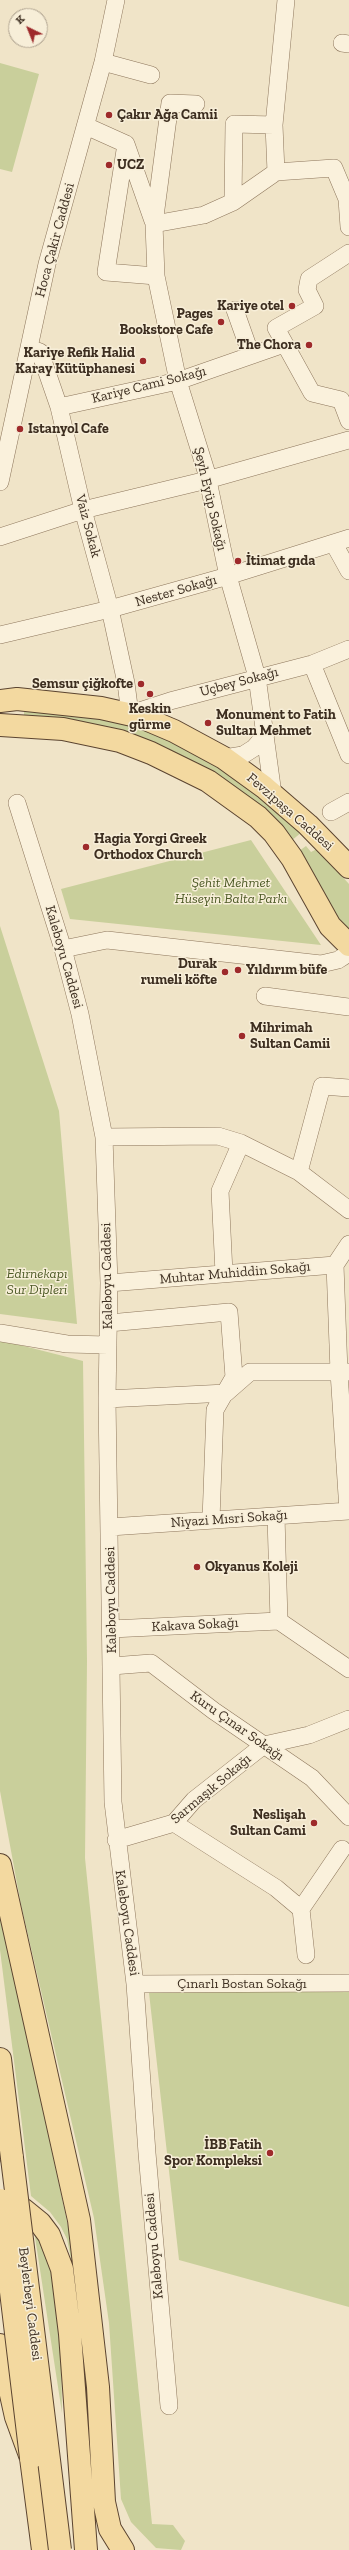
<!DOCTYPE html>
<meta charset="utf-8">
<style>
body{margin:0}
#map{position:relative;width:349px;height:2550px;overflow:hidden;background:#f0e4c8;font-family:"Zilla Slab",serif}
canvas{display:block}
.north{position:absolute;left:8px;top:8px;width:40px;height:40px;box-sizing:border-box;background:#f7eed8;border:1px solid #ada18e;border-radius:50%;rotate:317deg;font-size:11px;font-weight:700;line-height:16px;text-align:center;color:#3d2e20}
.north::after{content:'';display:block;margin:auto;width:14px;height:18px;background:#9e2a2b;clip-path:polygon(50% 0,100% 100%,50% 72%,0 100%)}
</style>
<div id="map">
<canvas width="349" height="2550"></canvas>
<div class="north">K</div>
</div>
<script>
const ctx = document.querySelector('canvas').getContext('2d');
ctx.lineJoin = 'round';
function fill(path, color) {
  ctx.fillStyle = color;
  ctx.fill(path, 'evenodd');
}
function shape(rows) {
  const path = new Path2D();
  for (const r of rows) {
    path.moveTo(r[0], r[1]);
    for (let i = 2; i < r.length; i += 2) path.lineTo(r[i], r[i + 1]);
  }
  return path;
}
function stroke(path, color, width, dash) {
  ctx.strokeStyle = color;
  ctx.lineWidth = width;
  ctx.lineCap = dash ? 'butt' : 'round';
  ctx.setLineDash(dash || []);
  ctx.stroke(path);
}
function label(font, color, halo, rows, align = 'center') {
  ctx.font = font + ' "Zilla Slab",serif';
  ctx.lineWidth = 3;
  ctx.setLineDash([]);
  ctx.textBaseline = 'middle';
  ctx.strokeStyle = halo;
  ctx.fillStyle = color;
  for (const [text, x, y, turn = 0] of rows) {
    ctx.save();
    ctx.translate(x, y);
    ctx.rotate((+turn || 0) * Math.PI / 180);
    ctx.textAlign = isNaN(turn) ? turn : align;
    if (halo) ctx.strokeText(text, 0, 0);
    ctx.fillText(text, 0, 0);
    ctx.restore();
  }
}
const green = shape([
 [0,63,39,74,12,172,0,169],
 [24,710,105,719,150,732,171,741,201,757,247,786,302,832,291,841,240,794,24,718],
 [251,840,321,945,70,919,61,889],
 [306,846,311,852,317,849,349,884,349,932,337,920,299,851],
 [0,926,59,1111,77,1324,0,1314],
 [0,1340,83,1361,87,1661,85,1858,152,2524,173,2525,185,2541,181,2550,156,2548,131,2522,121,2499,109,2323,94,2218,21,1905,0,1791],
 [0,1906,76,2264,72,2264,67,2239,61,2227,50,2212,31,2196,0,1950],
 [147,1975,349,1978,349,2307,179,2260],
 [33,2224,53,2257,61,2336,62,2413]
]);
const minor = shape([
 [342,43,349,44],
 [103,62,151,75],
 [196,104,170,103,154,224,156,276,178,381,206,471,228,576,257,677,273,794],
 [86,126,126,144,153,221],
 [126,144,106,272,156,276],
 [276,172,274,125,286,0],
 [233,202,234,124,274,125],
 [154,224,204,215,233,202,276,172,334,168,347,199,349,227],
 [349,253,309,279,307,290,315,306,276,328,312,393,341,400,349,421],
 [235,310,251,355],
 [29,348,40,352,59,407,83,510,110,609,126,683,130,714,170,701,312,664,349,649],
 [59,407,178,381,284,344],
 [0,482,47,264,103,62,116,0],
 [0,537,83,510,207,480,349,440],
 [334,544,349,571],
 [0,635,110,609,228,576,349,538],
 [312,664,349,755],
 [224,758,243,755,254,748,266,734],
 [17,803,63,949,80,1014,104,1137,109,1283,107,1399,113,1802,135,1984,147,2153,169,2406],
 [331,812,349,802],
 [63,949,107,940,321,964,338,960,349,953],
 [265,996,349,1007],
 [104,1137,218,1136,241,1143,299,1172,349,1210],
 [299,1172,322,1086,349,1088],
 [335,1265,339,1372,348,1511],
 [224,1273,220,1191,241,1143],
 [109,1283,335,1265,349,1244],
 [109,1323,229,1312,234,1377,215,1410,211,1520],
 [0,1333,67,1344,108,1345],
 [107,1399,226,1393,250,1372,349,1372],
 [276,1516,279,1621],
 [110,1527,349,1511],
 [279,1621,349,1669],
 [111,1629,279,1621],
 [112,1666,151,1663,214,1711,312,1778,349,1817],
 [174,1823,276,1888,301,1909],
 [116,1840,174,1823,194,1800,264,1745,309,1735,349,1719],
 [306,1955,301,1909,342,1849],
 [135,1984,349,1983]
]);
const major = shape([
 [0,701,17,699,101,708,141,717,174,731,224,758,264,787,308,825,349,867],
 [0,725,63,729,120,741,151,753,208,781,258,817,274,833,292,858,330,926,349,945],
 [0,1865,79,2220,98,2387,104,2502,110,2529,123,2550],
 [0,2059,12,2158],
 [3,2202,24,2210,40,2223,49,2235,62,2269,70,2334,86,2550],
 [0,2345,16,2417,31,2458,43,2550]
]);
const majorBridge = shape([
 [12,2158,60,2550],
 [0,2200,31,2458]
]);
const markers = [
 [109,115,4,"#9e2a2b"],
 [109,165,4,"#9e2a2b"],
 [292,306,4,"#9e2a2b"],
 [221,322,4,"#9e2a2b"],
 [309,345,4,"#9e2a2b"],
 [143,361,4,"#9e2a2b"],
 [20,429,4,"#9e2a2b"],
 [238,561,4,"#9e2a2b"],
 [141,684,4,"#9e2a2b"],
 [150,694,4,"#9e2a2b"],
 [208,723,4,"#9e2a2b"],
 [86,847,4,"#9e2a2b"],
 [238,970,4,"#9e2a2b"],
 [225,972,4,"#9e2a2b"],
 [242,1036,4,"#9e2a2b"],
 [197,1567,4,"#9e2a2b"],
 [314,1823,4,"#9e2a2b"],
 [270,2153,4,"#9e2a2b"]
];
const poiNames = [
 ["Çakır Ağa Camii",117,115],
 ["UCZ",117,165],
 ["Kariye otel",284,306,"right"],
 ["Pages",213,314,"right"],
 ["Bookstore Cafe",213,330,"right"],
 ["The Chora",301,345,"right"],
 ["Kariye Refik Halid",135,353,"right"],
 ["Karay Kütüphanesi",135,369,"right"],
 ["Istanyol Cafe",28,429],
 ["İtimat gıda",246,561],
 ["Semsur çiğkofte",133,684,"right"],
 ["Keskin",150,709,"center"],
 ["gürme",150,725,"center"],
 ["Monument to Fatih",216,715],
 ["Sultan Mehmet",216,731],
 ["Hagia Yorgi Greek",94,839],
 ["Orthodox Church",94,855],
 ["Durak",217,964,"right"],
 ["rumeli köfte",217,980,"right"],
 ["Yıldırım büfe",246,970],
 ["Mihrimah",250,1028],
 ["Sultan Camii",250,1044],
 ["Okyanus Koleji",205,1567],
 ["Neslişah",306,1815,"right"],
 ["Sultan Cami",306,1831,"right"],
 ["İBB Fatih",262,2145,"right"],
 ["Spor Kompleksi",262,2161,"right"]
];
const streetNames = [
 ["Hoca Çakir Caddesi",55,240,-75],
 ["Kariye Cami Sokağı",149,385,-14],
 ["Şeyh Eyüp Sokağı",210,499,77],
 ["Vaiz Sokak",88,526,75],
 ["Nester Sokağı",176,591,-16],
 ["Uçbey Sokağı",239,682,-15],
 ["Fevzipaşa Caddesi",290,812,41],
 ["Kaleboyu Caddesi",64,957,74],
 ["Muhtar Muhiddin Sokağı",235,1273,-5],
 ["Kaleboyu Caddesi",107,1276,-91],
 ["Niyazi Mısri Sokağı",229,1519,-4],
 ["Kaleboyu Caddesi",111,1600,-91],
 ["Kakava Sokağı",195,1625,-3],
 ["Kuru Çınar Sokağı",237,1726,35],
 ["Sarmaşık Sokağı",211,1789,-40],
 ["Kaleboyu Caddesi",127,1923,82],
 ["Çınarlı Bostan Sokağı",242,1984],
 ["Kaleboyu Caddesi",154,2246,-95],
 ["Beylerbeyi Caddesi",30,2304,83]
];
const parkNames = [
 ["Şehit Mehmet",231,883],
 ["Hüseyin Balta Parkı",231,899],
 ["Edirnekapı",37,1274],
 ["Sur Dipleri",37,1290]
];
fill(green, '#c9cf9b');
stroke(minor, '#8d765c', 18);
stroke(major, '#5b4430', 24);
stroke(minor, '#faf1dc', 17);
stroke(major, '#f3d9a0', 22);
stroke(majorBridge, '#5b4430', 24, []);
stroke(majorBridge, '#f3d9a0', 22);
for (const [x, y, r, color] of markers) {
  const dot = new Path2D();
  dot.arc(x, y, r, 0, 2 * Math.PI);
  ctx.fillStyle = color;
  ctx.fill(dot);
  stroke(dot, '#f7eed8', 1.5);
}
label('bold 14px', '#3d2e20', '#f7eed8', poiNames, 'left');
label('14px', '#3d2e20', '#f7eed8', streetNames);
label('italic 14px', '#4d5a26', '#f7eed8', parkNames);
</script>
